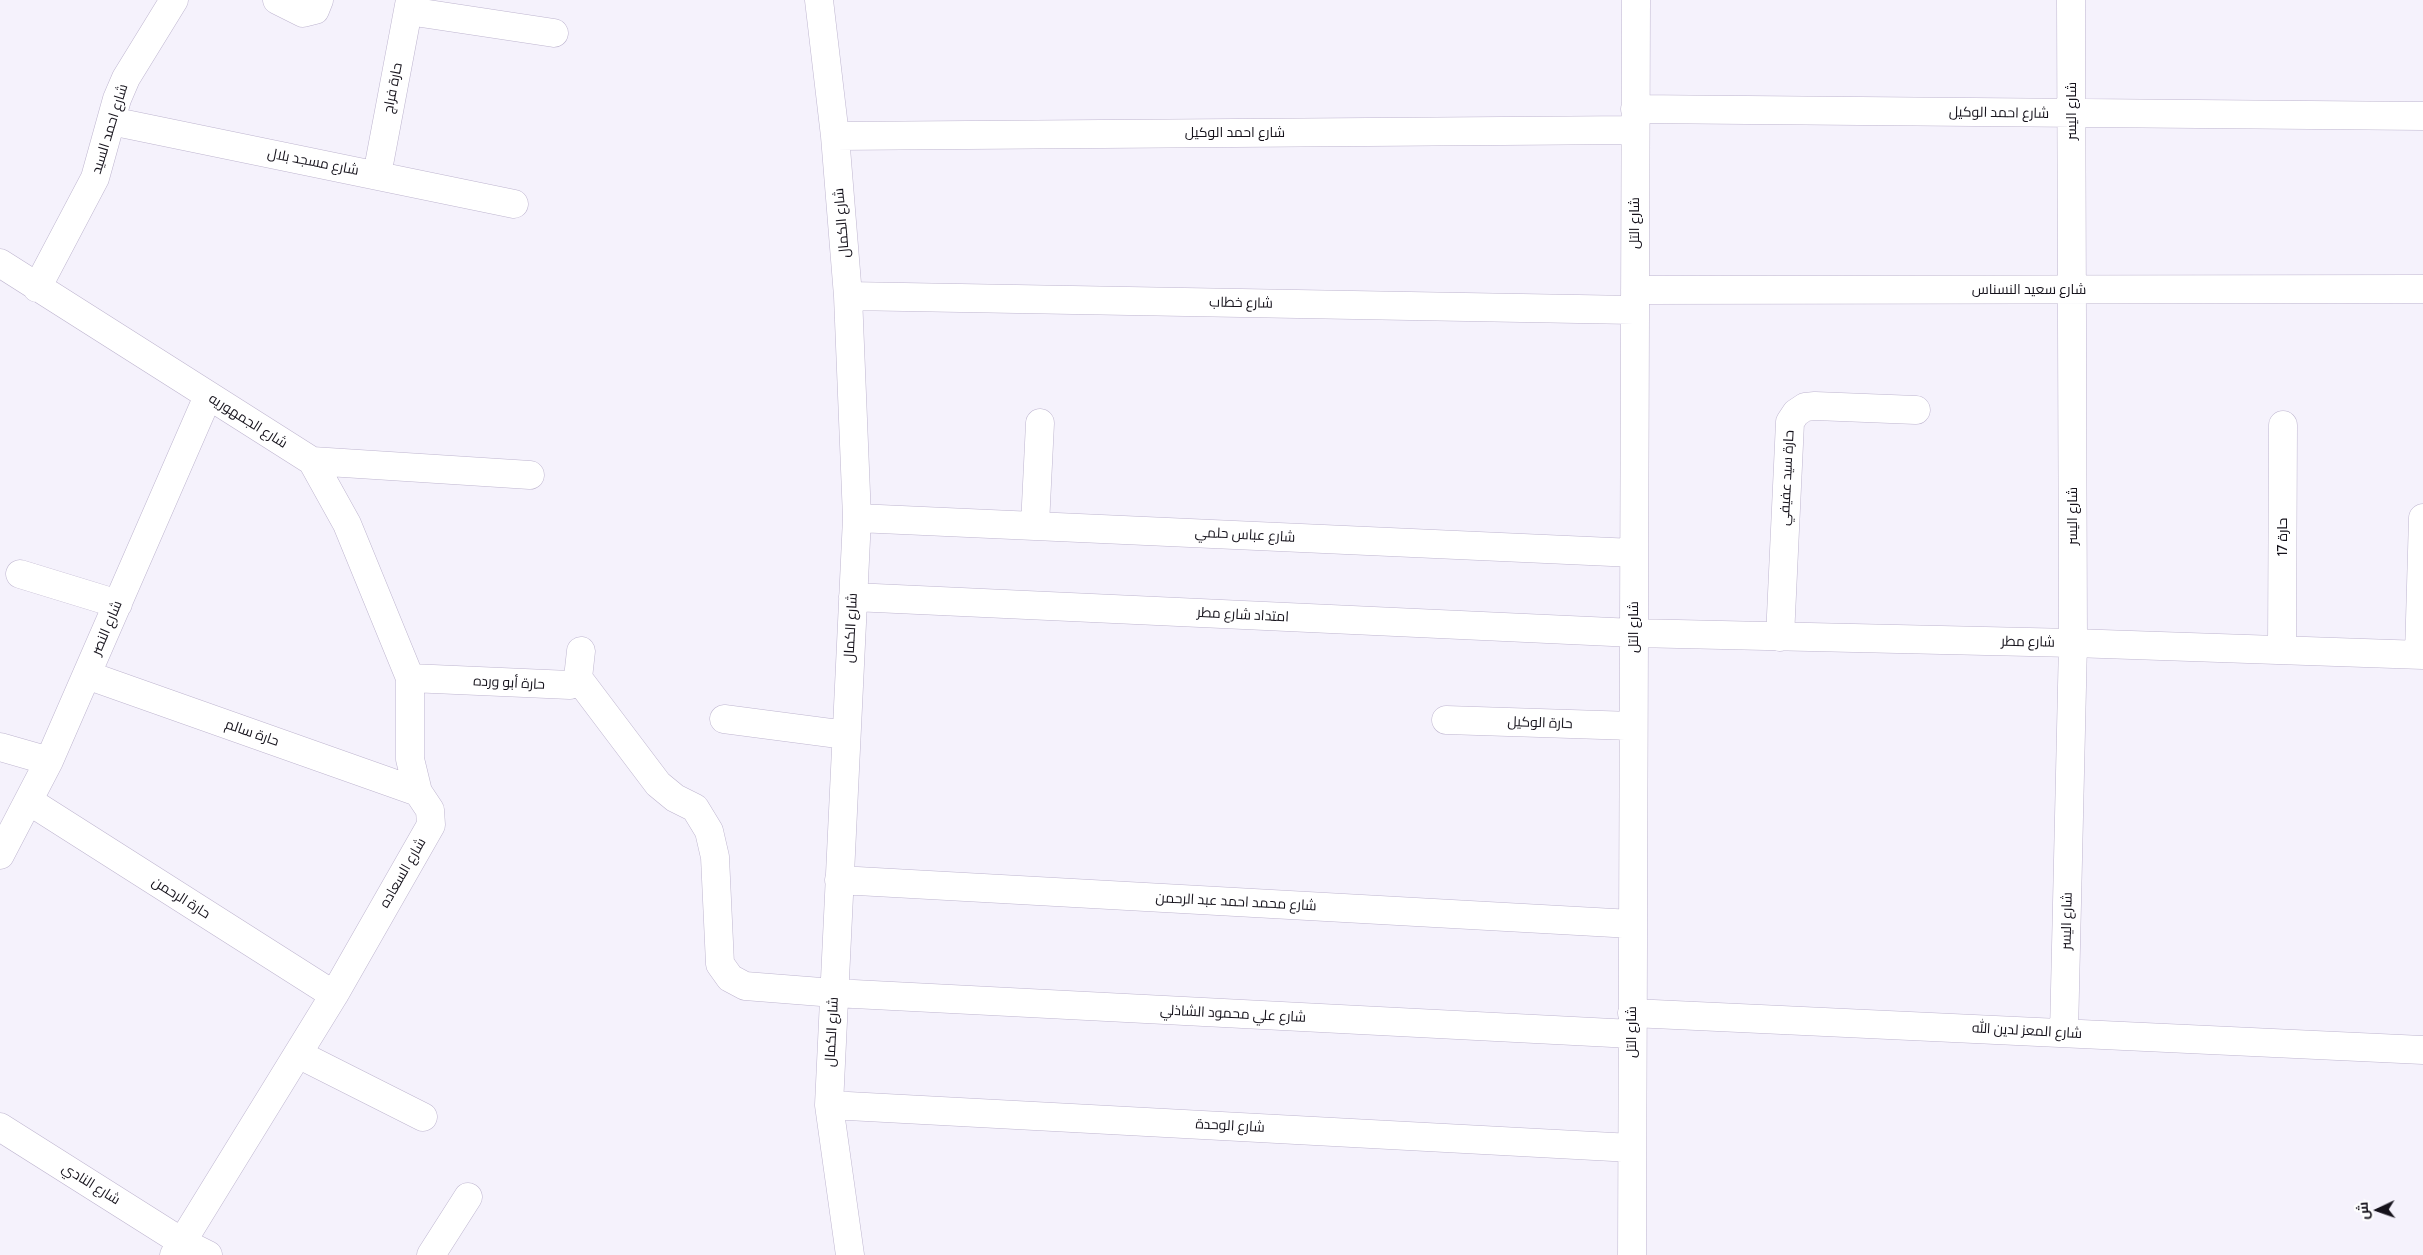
<!DOCTYPE html>
<meta charset="utf-8">
<style>
body{margin:0}
#map{position:relative;width:2423px;height:1255px;overflow:hidden;background:#f5f2fc;font-family:Cabin,Cairo,sans-serif}
canvas{display:block}
.north{position:absolute;left:2353px;top:1185px;width:50px;height:50px;-webkit-text-stroke:4px #fff;paint-order:stroke;rotate:267deg;font-size:14px;font-weight:700;line-height:20px;text-align:center;color:#15121b}
.north::after{content:'';display:block;margin:auto;width:18px;height:22px;background:#15121b;clip-path:polygon(50% 0,100% 100%,50% 72%,0 100%)}
</style>
<div id="map">
<canvas width="2423" height="1255"></canvas>
<div class="north">ش</div>
</div>
<script>
const ctx = document.querySelector('canvas').getContext('2d');
ctx.lineJoin = 'round';
function shape(rows) {
  const path = new Path2D();
  for (const r of rows) {
    path.moveTo(r[0], r[1]);
    for (let i = 2; i < r.length; i += 2) path.lineTo(r[i], r[i + 1]);
  }
  return path;
}
function stroke(path, color, width, dash) {
  ctx.strokeStyle = color;
  ctx.lineWidth = width;
  ctx.lineCap = dash ? 'butt' : 'round';
  ctx.setLineDash(dash || []);
  ctx.stroke(path);
}
function label(font, color, halo, rows, align = 'center') {
  ctx.font = font + ' Cabin,Cairo,sans-serif';
  ctx.lineWidth = 4.5;
  ctx.setLineDash([]);
  ctx.textBaseline = 'middle';
  ctx.strokeStyle = halo;
  ctx.fillStyle = color;
  for (const [text, x, y, turn = 0] of rows) {
    ctx.save();
    ctx.translate(x, y);
    ctx.rotate((+turn || 0) * Math.PI / 180);
    ctx.textAlign = isNaN(turn) ? turn : align;
    if (halo) ctx.strokeText(text, 0, 0);
    ctx.fillText(text, 0, 0);
    ctx.restore();
  }
}
const minor = shape([
 [277,0,303,13,315,10,319,0],
 [819,0,835,136,848,296,857,518,829,1105,850,1255],
 [408,11,554,33],
 [1635,109,2423,116],
 [111,121,514,204],
 [835,136,1635,130],
 [377,175,410,0],
 [0,263,312,461,530,475],
 [37,288,95,178,117,99,126,78,174,0],
 [1635,290,2423,289],
 [848,296,1634,310],
 [857,518,1634,553],
 [1035,525,1040,423],
 [20,574,118,604],
 [853,597,1634,633,2073,643,2423,655],
 [1780,637,1790,422,1796,413,1805,407,1815,406,1916,410],
 [2282,650,2283,425],
 [2419,654,2423,518],
 [87,675,418,792],
 [410,678,570,685,578,678,581,651],
 [578,678,658,784,675,798,695,808,709,831,715,857,720,964,730,978,745,986,834,993,1632,1034],
 [724,719,846,735],
 [1446,720,1633,726],
 [0,747,49,761],
 [29,801,334,995],
 [0,855,49,761,208,396],
 [839,880,1632,924],
 [1632,1013,2423,1050],
 [2064,1033,2073,643,2071,0],
 [298,1054,423,1117],
 [829,1105,1632,1148],
 [0,1127,182,1242,208,1255],
 [174,1255,334,995,431,825,430,810,418,792,410,759,410,678,347,524,312,461],
 [431,1255,468,1197],
 [1632,1255,1636,0]
]);
const streetNames = [
 ["حارة فراج",393,88,-79],
 ["شارع اليسر",2072,111,-90],
 ["شارع احمد الوكيل",1999,113,1],
 ["شارع احمد السيد",110,129,-73],
 ["شارع احمد الوكيل",1235,133],
 ["شارع مسجد بلال",313,162,11],
 ["شارع الكمال",842,223,-95],
 ["شارع التل",1635,223,-90],
 ["شارع سعيد النسناس",2029,290],
 ["شارع خطاب",1241,303,1],
 ["شارع الجمهوريه",248,421,32],
 ["حارة سيد عفيفي",1787,478,-87],
 ["شارع اليسر",2073,516,-90],
 ["شارع عباس حلمي",1245,535,3],
 ["حارة 17",2283,537,-90],
 ["امتداد شارع مطر",1243,615,3],
 ["شارع التل",1634,627,-90],
 ["شارع النصر",107,628,-67],
 ["شارع الكمال",851,628,-87],
 ["شارع مطر",2028,642,1],
 ["حارة أبو ورده",509,683,3],
 ["حارة الوكيل",1540,723,2],
 ["حارة سالم",252,733,19],
 ["شارع السعاده",403,873,-60],
 ["حارة الرحمن",181,898,32],
 ["شارع محمد احمد عبد الرحمن",1236,902,3],
 ["شارع اليسر",2067,921,-89],
 ["شارع علي محمود الشاذلي",1233,1014,3],
 ["شارع المعز لدين الله",2027,1031,3],
 ["شارع الكمال",832,1032,-87],
 ["شارع التل",1632,1032,-90],
 ["شارع الوحدة",1230,1126,3],
 ["شارع النادي",91,1184,32]
];
stroke(minor, '#beb5cf', 29);
stroke(minor, '#fff', 28);
label('14px', '#15121b', '#fff', streetNames);
</script>
